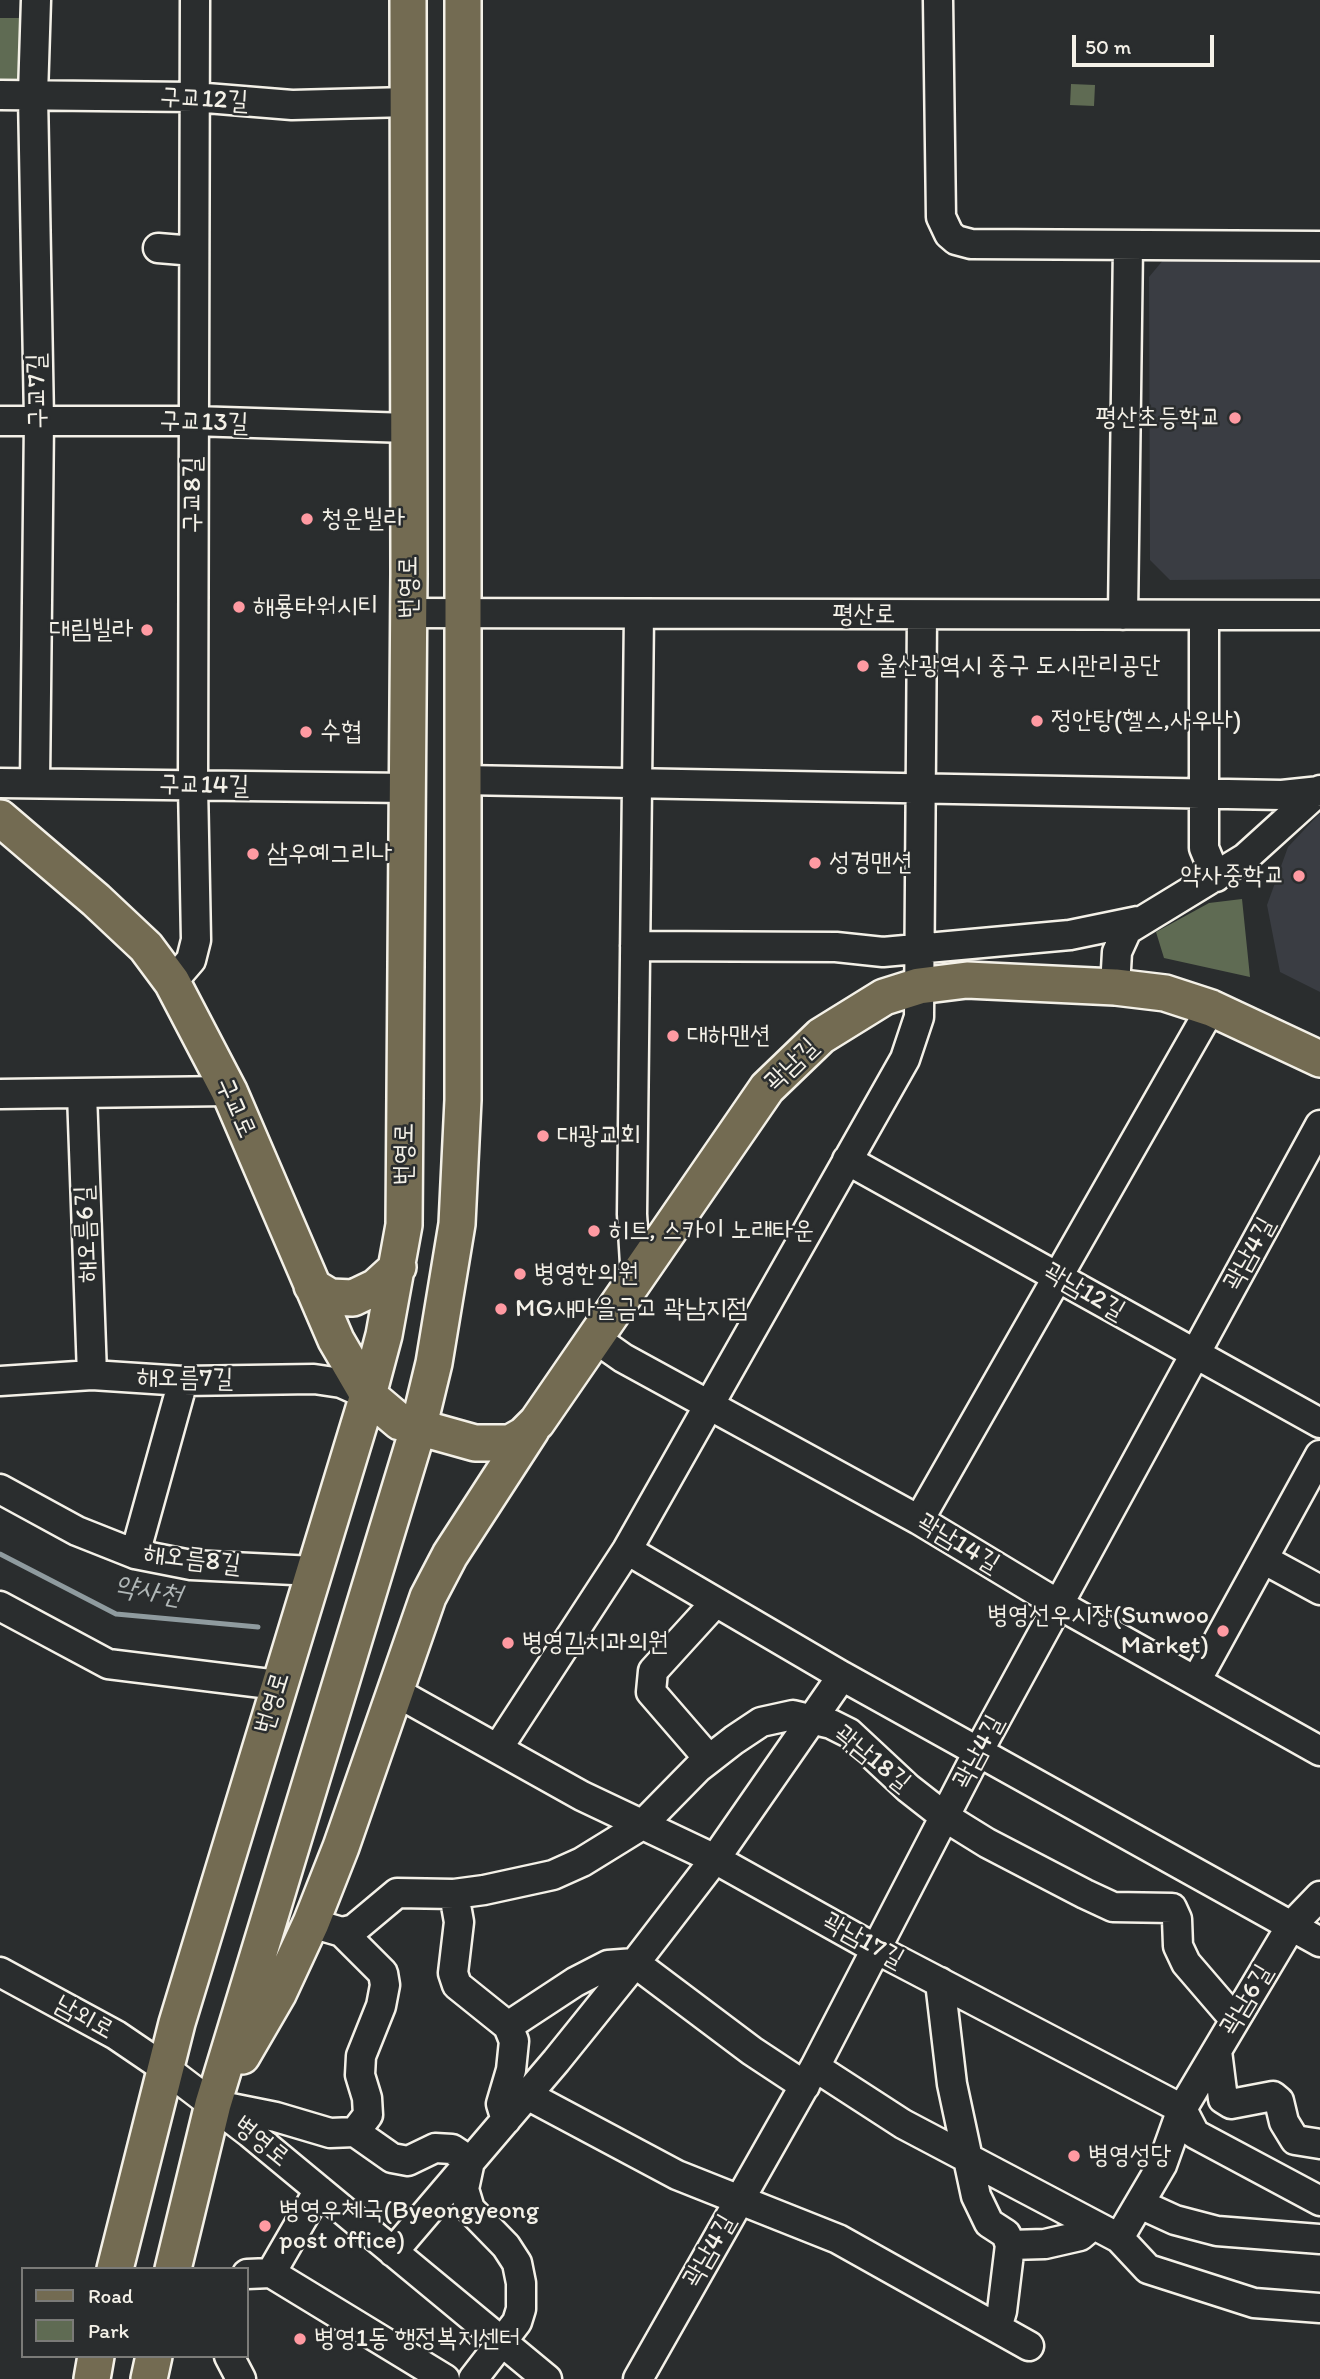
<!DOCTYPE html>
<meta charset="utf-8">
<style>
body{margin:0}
#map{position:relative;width:1320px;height:2379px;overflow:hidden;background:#2a2d2e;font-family:Itim,sans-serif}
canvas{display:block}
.legend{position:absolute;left:21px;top:2267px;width:228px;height:91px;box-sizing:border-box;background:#2a2d2e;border:2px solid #7b7b78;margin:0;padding:9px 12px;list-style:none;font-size:21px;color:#f4f1e8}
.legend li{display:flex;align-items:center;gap:14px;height:35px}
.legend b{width:35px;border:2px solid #7b7b78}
.scale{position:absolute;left:1072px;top:35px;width:142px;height:32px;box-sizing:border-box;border:4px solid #f4f1e8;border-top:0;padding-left:9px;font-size:21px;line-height:24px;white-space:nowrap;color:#f4f1e8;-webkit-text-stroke:5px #2a2d2e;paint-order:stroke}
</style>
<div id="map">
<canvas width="1320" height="2379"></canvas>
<ul class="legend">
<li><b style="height:9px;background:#736b52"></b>Road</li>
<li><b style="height:19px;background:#5f6b53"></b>Park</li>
</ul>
<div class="scale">50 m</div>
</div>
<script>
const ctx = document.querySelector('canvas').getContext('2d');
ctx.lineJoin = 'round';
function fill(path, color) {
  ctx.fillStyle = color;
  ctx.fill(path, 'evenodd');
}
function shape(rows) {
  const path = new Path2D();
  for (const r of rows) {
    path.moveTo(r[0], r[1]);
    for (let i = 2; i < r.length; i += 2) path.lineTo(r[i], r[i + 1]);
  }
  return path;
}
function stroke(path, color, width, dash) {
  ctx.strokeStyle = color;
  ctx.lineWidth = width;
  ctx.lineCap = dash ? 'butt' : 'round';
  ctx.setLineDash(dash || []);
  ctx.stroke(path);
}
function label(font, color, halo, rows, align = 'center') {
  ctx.font = font + ' Itim,"Poor Story",sans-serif';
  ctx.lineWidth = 5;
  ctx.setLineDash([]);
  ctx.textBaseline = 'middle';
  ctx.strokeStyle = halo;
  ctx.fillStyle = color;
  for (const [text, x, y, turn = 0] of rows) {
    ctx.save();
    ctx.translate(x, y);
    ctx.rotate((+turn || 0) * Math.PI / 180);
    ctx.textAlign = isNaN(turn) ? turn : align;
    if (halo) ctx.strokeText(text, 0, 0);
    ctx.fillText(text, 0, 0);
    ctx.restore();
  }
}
const built = shape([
 [1164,259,1320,263,1320,579,1170,580,1150,560,1149,277],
 [1320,813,1320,992,1280,972,1267,905,1288,847]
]);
const green = shape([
 [0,18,24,18,21,86,0,86],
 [1071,84,1095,85,1094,106,1070,105],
 [1242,899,1250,977,1164,958,1156,932,1209,903]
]);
const stream = shape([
 [0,1554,116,1614,258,1627]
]);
const minor = shape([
 [938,0,941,217,949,234,956,240,971,244,1320,246],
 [0,95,194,97,292,105,408,102],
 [158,248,194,251],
 [0,421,193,421,408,428],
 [408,613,1320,615],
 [1123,615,1128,245],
 [1204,615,1204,848,1216,877],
 [463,780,1282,795,1320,791],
 [35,782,39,420,33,95,36,0],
 [0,783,408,788],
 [635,946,836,947,883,952,1070,935,1138,921],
 [172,982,191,960,196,940,193,785,195,0],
 [1115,987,1117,952,1127,930,1245,858,1320,790],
 [82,1093,92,1375],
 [0,1094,229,1091],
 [847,1160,1320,1423],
 [636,1281,632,1214,639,614],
 [596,1339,623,1358,919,1520,1058,1604,1320,1751],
 [0,1381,92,1375,183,1381,314,1379,341,1383,368,1395],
 [0,1489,77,1531,135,1554,191,1565,314,1571],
 [919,1520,1211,1008],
 [627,1550,842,1676,1320,1942],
 [135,1554,183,1381],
 [1263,1559,1320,1590],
 [0,1606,108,1664,278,1685],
 [1196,1681,1320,1455],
 [394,1691,582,1796,715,1859,876,1949,1182,2109,1195,2134,1320,2201],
 [498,1748,627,1550,905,1059,919,1017,922,615],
 [709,1759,651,1692,653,1671,715,1603],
 [454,1894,459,1922,453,1973,457,1985,508,2026,514,2041,511,2070,501,2104,506,2120],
 [311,1923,342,1932,354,1929,397,1893,454,1894,484,1890,553,1875,582,1862,642,1825,698,1768,734,1740,761,1722,793,1715,831,1724,849,1733,908,1788,945,1817,987,1843,1085,1894,1113,1907,1172,1908,1177,1919,1178,1946,1186,1963,1235,2020],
 [342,1932,383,1973,385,1985,381,2006,361,2056,360,2075,367,2098,368,2115,355,2132],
 [0,1972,116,2035,166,2069,250,2133,547,2379],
 [940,1982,952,2084,976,2196,989,2223,1006,2234,1010,2245,1002,2311,997,2328],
 [508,2026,575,1982,608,1965,635,1963,752,2051,805,2086],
 [1217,2051,1223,2099,1231,2104,1273,2096,1279,2101,1284,2122,1295,2140,1320,2144],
 [815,2067,903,2124,1119,2238,1148,2269,1254,2303,1320,2308],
 [527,2095,677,2175,838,2239,1029,2346],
 [221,2106,276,2117,330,2133,355,2132,392,2158,408,2161,435,2148,452,2149,470,2161,464,2189,470,2209,506,2246,517,2263,521,2283,521,2309,517,2322,473,2379],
 [1140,2204,1175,2220,1217,2231,1320,2239],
 [1119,2238,1162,2165,1182,2109,1291,1926,1320,1896],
 [1010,2245,1045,2244,1080,2236,1093,2225],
 [393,2252,556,2061,635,1963,715,1859,842,1676],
 [271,2273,319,2190],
 [247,2274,271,2273,445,2379],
 [229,2356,241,2379],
 [638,2379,815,2067,978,1752,1320,1125]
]);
const major = shape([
 [0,818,96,900,146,947,172,982,229,1091,336,1340,368,1395,400,1422,475,1443,510,1443,524,1435,537,1422,767,1088,821,1036,884,997,919,986,967,980,1115,987,1165,993,1211,1008,1320,1059],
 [312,1286,330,1297,353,1298,376,1287,398,1267],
 [242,2056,278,1994,311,1923,341,1847,428,1597,450,1555,531,1430],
 [115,2269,177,2023,368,1395,384,1335,404,1225,409,574,408,0],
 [173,2269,213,2104,418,1429,434,1363,457,1224,463,1100,463,0],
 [92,2379,96,2356],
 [149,2379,154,2356]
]);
const markers = [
 [1235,418,7,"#ff9aa2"],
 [307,519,7,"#ff9aa2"],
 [239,607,7,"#ff9aa2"],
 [147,630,7,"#ff9aa2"],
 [863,666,7,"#ff9aa2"],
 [1037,721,7,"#ff9aa2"],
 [306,732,7,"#ff9aa2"],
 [253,854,7,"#ff9aa2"],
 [815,863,7,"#ff9aa2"],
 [1299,876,7,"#ff9aa2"],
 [673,1036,7,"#ff9aa2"],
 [543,1136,7,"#ff9aa2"],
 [594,1231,7,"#ff9aa2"],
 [520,1274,7,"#ff9aa2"],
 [501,1309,7,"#ff9aa2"],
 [1223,1631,7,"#ff9aa2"],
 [508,1643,7,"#ff9aa2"],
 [1074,2156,7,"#ff9aa2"],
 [265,2226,7,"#ff9aa2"],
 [300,2339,7,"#ff9aa2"]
];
const streetNames = [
 ["구교12길",204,100,3],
 ["구교7길",38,391,-91],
 ["구교13길",204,423,2],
 ["구교8길",193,495,-90],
 ["번영로",409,587,-90],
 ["평산로",864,615],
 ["구교14길",204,786,1],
 ["곽남길",792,1065,-44],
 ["구교로",235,1108,66],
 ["번영로",405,1154,-89],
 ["해오름6길",87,1234,-92],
 ["곽남4길",1250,1254,-61],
 ["곽남12길",1084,1292,30],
 ["해오름7길",185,1379,1],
 ["곽남14길",958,1544,31],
 ["해오름8길",192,1560,7],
 ["번영로",273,1703,-73],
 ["곽남4길",979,1752,-62],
 ["곽남18길",872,1759,39],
 ["곽남17길",863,1941,29],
 ["곽남6길",1247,2000,-59],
 ["남외로",84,2018,29],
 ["병영로",261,2142,39],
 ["곽남4길",710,2251,-60]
];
const poiNames = [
 ["평산초등학교",1221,418,"right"],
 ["청운빌라",321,519],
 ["해룡타워시티",253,607],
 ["대림빌라",133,630,"right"],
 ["울산광역시 중구 도시관리공단",877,666],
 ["정안탕(헬스,사우나)",1051,721],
 ["수협",320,732],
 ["삼우예그리나",267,854],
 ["성경맨션",829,863],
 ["약사중학교",1285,876,"right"],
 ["대하맨션",687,1036],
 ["대광교회",557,1136],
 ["히트, 스카이 노래타운",608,1231],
 ["병영한의원",534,1274],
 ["MG새마을금고 곽남지점",515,1309],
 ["병영선우시장(Sunwoo",1209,1616,"right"],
 ["Market)",1209,1646,"right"],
 ["병영김치과의원",522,1643],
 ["병영성당",1088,2156],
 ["병영우체국(Byeongyeong",279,2211],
 ["post office)",279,2241],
 ["병영1동 행정복지센터",314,2339]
];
const waterNames = [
 ["약사천",148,1592,10]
];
fill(built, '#3a3d43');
fill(green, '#5f6b53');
stroke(stream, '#8f9b9f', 5);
stroke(minor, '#f4f1e8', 33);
stroke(major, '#f4f1e8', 40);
stroke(minor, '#2a2d2e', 28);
stroke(major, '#736b52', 35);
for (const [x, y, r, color] of markers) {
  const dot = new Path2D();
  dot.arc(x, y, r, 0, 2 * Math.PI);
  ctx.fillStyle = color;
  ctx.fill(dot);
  stroke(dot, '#2a2d2e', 2.5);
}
label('26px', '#f4f1e8', '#2a2d2e', streetNames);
label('26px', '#f4f1e8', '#2a2d2e', poiNames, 'left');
label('italic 28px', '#b0b7b7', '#2a2d2e', waterNames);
</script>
